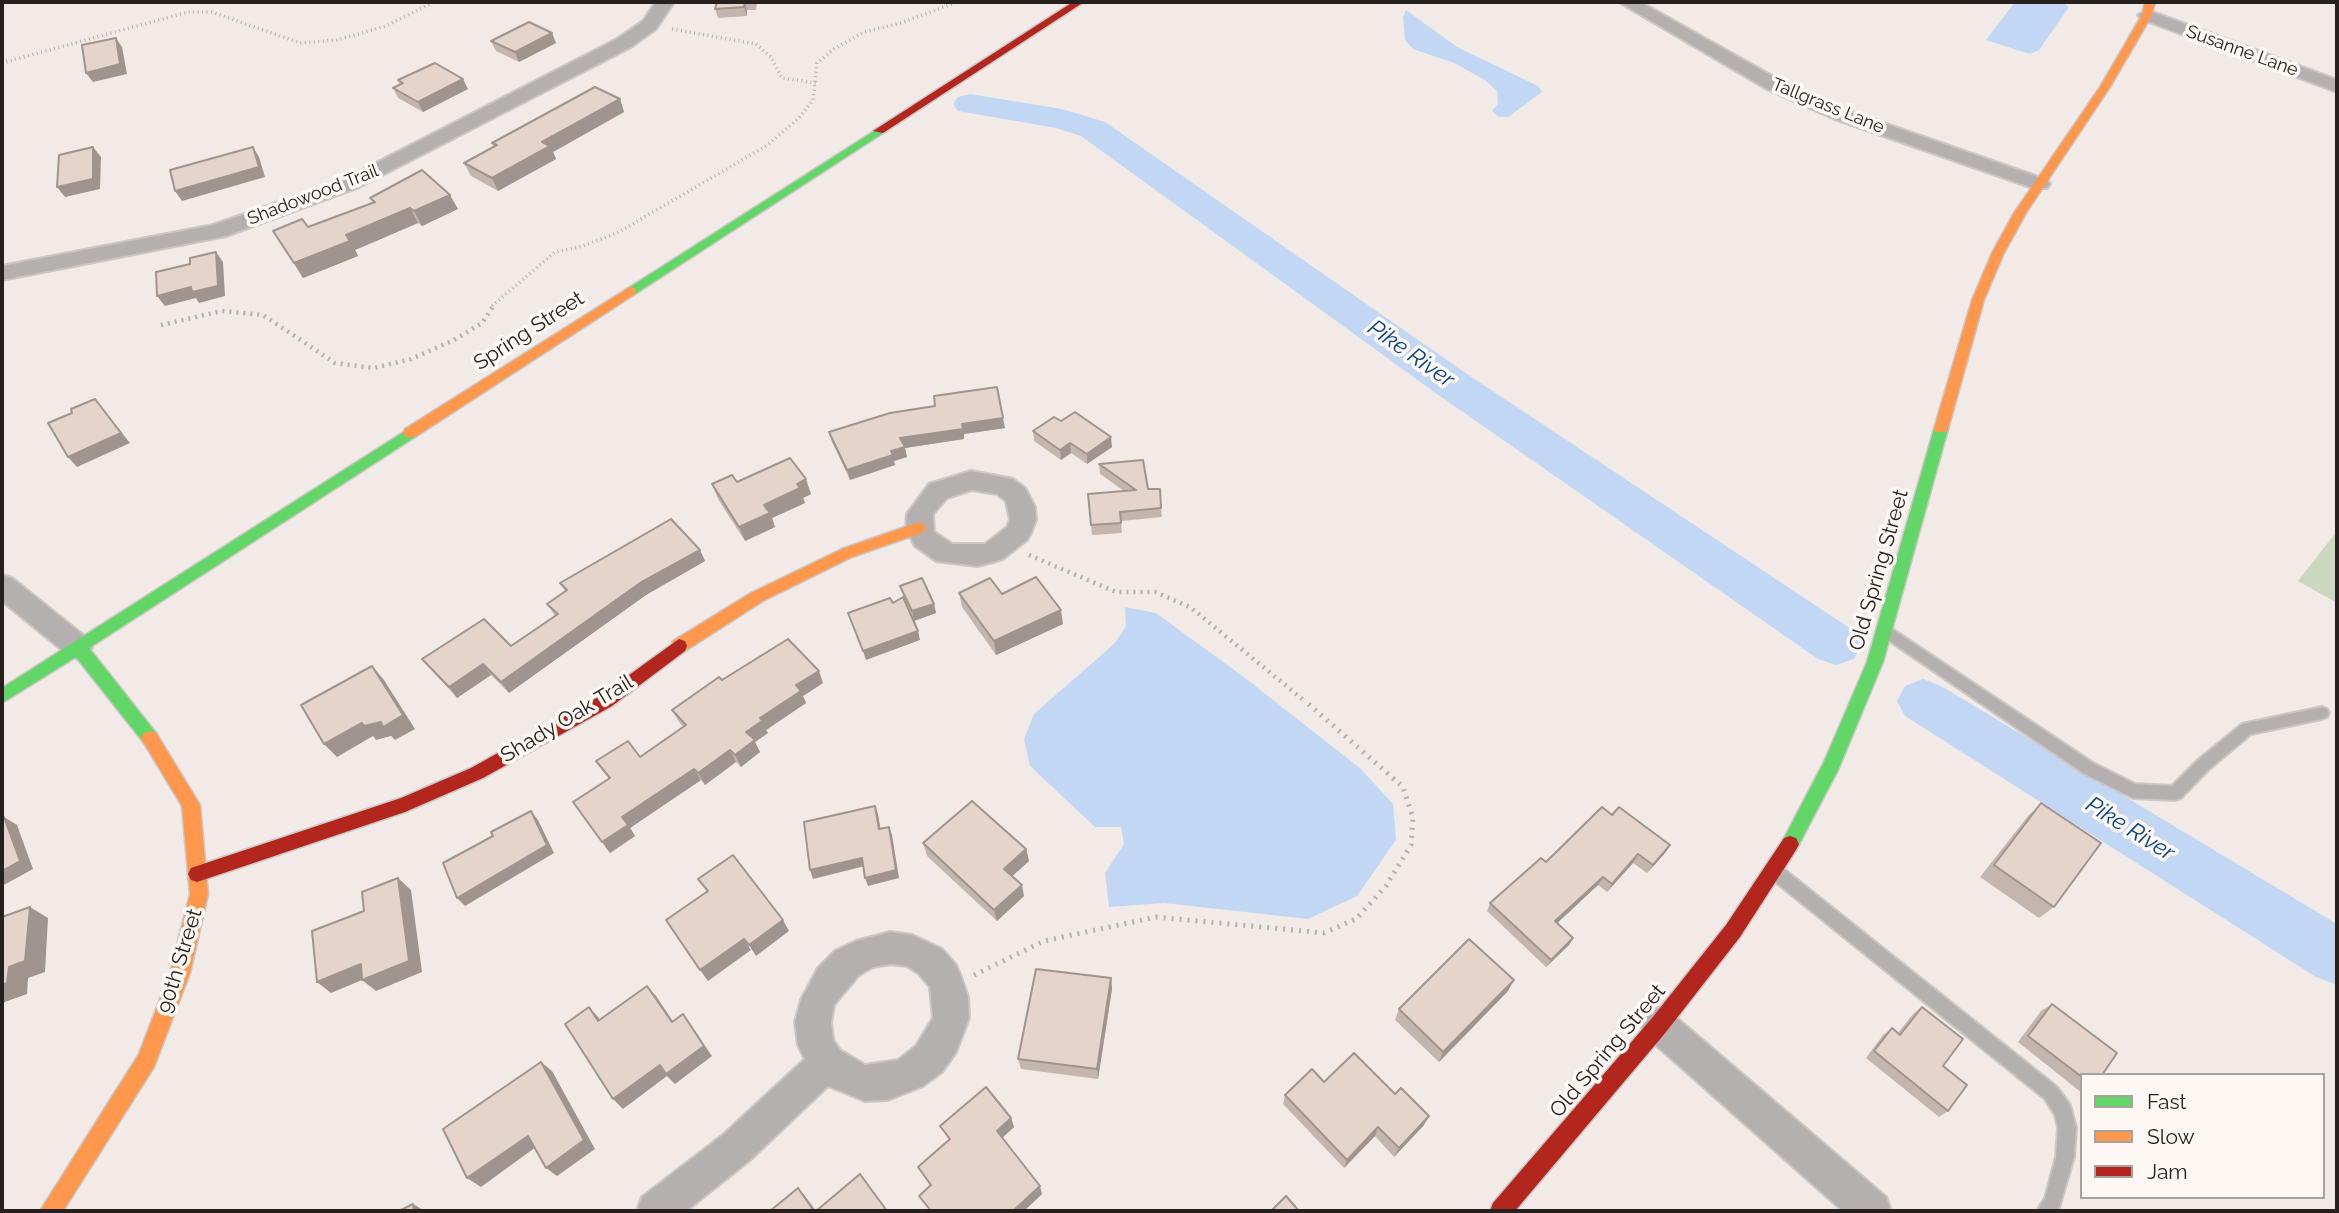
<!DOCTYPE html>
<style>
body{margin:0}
#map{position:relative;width:2339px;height:1213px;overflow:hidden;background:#f2eae7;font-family:Raleway,sans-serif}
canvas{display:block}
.frame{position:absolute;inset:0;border:4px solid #26211e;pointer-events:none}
.legend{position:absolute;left:2080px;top:1073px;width:245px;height:126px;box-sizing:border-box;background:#fef8f5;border:2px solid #a8a29f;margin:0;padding:9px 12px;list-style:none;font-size:21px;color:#26211e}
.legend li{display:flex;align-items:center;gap:14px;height:35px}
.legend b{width:35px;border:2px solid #a8a29f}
</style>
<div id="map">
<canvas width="2339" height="1213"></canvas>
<div class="frame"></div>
<ul class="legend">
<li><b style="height:9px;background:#63d668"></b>Fast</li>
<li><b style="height:9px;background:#ff974d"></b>Slow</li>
<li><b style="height:9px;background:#b3261e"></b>Jam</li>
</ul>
</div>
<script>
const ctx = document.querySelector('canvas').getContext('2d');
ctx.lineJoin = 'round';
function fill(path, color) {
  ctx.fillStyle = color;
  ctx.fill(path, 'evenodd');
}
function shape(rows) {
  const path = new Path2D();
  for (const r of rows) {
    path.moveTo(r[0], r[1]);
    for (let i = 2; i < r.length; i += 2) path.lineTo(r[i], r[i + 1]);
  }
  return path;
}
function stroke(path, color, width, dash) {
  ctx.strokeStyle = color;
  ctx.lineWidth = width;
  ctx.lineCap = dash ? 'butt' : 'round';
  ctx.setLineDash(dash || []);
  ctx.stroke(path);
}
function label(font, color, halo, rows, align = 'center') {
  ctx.font = font + ' Raleway,sans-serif';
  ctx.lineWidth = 7;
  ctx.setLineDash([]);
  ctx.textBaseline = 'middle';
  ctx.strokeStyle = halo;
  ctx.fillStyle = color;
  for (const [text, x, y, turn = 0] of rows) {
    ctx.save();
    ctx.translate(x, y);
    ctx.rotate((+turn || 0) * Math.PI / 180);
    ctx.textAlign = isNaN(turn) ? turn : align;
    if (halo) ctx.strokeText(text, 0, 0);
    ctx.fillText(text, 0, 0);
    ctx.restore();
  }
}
const green = shape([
 [2337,531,2337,603,2298,581]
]);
const water = shape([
 [2015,2,2062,2,2069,7,2039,50,2030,54,1986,40],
 [1406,10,1457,47,1538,86,1542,92,1508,117,1499,117,1492,111,1498,104,1497,91,1485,80,1454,63,1413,49,1405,40,1403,17],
 [1125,607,1156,613,1245,678,1361,769,1393,804,1396,840,1357,896,1308,919,1164,903,1109,907,1105,873,1124,844,1121,827,1095,827,1030,766,1024,739,1034,714,1115,643,1126,626]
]);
const river = shape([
 [970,94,1062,109,1105,122,1467,374,1854,631,1861,645,1854,659,1836,665,1818,659,1437,394,1081,136,1056,128,958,111,953,104,958,97,970,94],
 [1923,679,1941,686,2337,924,2337,985,2316,977,1905,716,1897,701,1905,686,1923,679]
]);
const pathFar2 = shape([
 [672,29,756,44,771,57,782,78,816,83],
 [2,63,188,12,212,12,300,43,337,40,386,26,434,2],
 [492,306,555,252,583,246,617,233,766,146,799,118,813,100,817,63,834,49,864,32,901,23,957,2]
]);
const pathFar1 = shape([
 [161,325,222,311,263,315,335,363,374,368,411,359,454,340,482,323,494,305],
 [1029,555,1116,592,1155,592,1190,607,1306,702]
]);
const path = shape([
 [974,975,1044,941,1156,917,1324,933,1356,919,1386,886,1411,845,1413,818,1403,787,1304,700]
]);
const lane = shape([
 [1886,625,2093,763,2135,784,2172,786,2198,760,2242,724,2322,707,2327,709,2329,713,2327,717,2322,719,2251,734,2208,770,2181,798,2175,800,2133,798,2083,773,1881,635,1879,631,1881,627,1886,625],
 [1774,864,1780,866,2057,1087,2070,1105,2076,1128,2074,1157,2058,1211,2037,1211,2045,1198,2056,1157,2058,1128,2055,1115,2045,1099,1768,876,1766,871,1768,866,1774,864]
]);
const street = shape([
 [656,2,674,2,656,29,631,47,359,187,226,236,2,280,2,266,213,225,345,179,617,39,643,21,656,2],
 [1619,2,1640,2,1781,81,1849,111,2047,180,2050,184,2047,188,2033,188,1835,119,1767,89,1619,2],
 [2147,10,2337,80,2337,92,2141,19,2138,15,2147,10],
 [971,471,1013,479,1025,488,1035,507,1036,520,1031,533,1027,540,1003,559,993,562,977,566,936,561,915,546,906,528,907,514,929,484,971,471],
 [972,490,997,494,1006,501,1010,520,1007,527,985,544,952,544,934,532,933,514,947,498,972,490],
 [2,575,12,578,88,639,92,647,88,655,78,659,68,655,2,601,2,575],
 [890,932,912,935,942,949,956,965,961,977,968,997,969,1018,956,1052,942,1072,923,1086,888,1100,865,1101,828,1086,750,1160,686,1211,637,1211,642,1197,724,1134,805,1059,798,1045,795,1022,801,1000,818,968,835,951,856,941,890,932],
 [890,964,907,966,918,973,930,987,933,1018,916,1046,898,1060,865,1065,840,1050,833,1040,831,1022,834,1005,859,975,873,967,890,964],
 [1659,1008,1671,1013,1886,1197,1891,1211,1843,1211,1647,1037,1641,1025,1647,1013,1659,1008]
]);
const fast = shape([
 [879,128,883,129,883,133,635,294,630,295,624,291,879,128],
 [1941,424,1948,429,1883,662,1838,770,1796,850,1790,852,1784,850,1781,844,1824,762,1867,662,1934,429,1941,424],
 [410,428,417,433,415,437,89,648,156,733,159,738,156,743,150,745,144,743,76,657,2,703,2,688,410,428]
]);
const slow = shape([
 [2145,2,2155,2,2152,15,2110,87,2026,213,2004,253,1984,300,1948,429,1946,432,1936,432,1934,429,1972,300,1992,253,2014,213,2100,87,2142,15,2145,2],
 [630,287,635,288,635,294,415,437,405,437,403,433,405,429,630,287],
 [919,522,924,524,926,528,924,532,852,557,763,601,685,651,679,653,673,651,671,646,673,641,751,593,842,549,919,522],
 [150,731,156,733,200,805,208,894,190,973,154,1067,63,1211,40,1211,139,1054,170,973,190,894,182,806,141,738,144,733,150,731]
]);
const jam = shape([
 [1073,2,1084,2,883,133,873,131,1073,2],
 [679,639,685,641,687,646,685,651,612,706,483,778,405,812,197,882,191,880,188,874,191,868,401,798,471,768,600,696,679,639],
 [1790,836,1796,838,1799,844,1796,850,1740,937,1666,1032,1515,1211,1490,1211,1493,1203,1652,1018,1726,925,1784,838,1790,836]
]);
const wall = shape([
 [717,2,757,2,756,10,747,10,747,16,718,18,715,9],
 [552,33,556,43,519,62,496,51,491,41],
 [398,80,468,89,423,112,398,98,393,88,400,85],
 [620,99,624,112,553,152,556,159,498,191,471,176,464,163,494,147,492,143],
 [370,198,458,209,422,226,418,223,355,250,358,256,303,278,273,231,308,227,373,202],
 [1061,421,1112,447,1087,464,1071,453,1061,460,1034,441,1033,431],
 [1005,428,964,434,964,439,905,448,907,457,894,461,895,465,850,480,832,442,829,432],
 [1099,464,1148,489,1161,508,1162,517,1121,521,1122,533,1092,535,1088,494,1124,491,1100,474],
 [737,482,811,494,803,498,805,503,772,518,775,527,745,541,718,499,712,484],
 [700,550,705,561,646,595,509,693,491,675,457,698,422,659,511,646,555,616,547,604,565,591,560,583],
 [900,586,934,604,936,613,914,621,903,595],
 [959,593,1002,594,1063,624,996,655,962,607],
 [722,680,823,683,803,696,806,703,766,730,768,733,755,742,760,752,741,767,736,762,705,785,701,780,630,828,635,836,610,853,573,802,609,779,596,761,640,757,683,727,679,722,672,710],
 [2041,803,2054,907,2039,918,1980,877,2028,816],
 [1612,815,1670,845,1665,853,1647,873,1633,863,1607,892,1598,885,1557,923,1573,938,1569,945,1546,967,1487,911,1490,903],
 [923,843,1026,849,1029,861,1012,876,1024,896,997,921,927,856],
 [1111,978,1112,989,1098,1079,1021,1069,1018,1059],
 [1508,991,1439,1062,1395,1020,1399,1009],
 [2052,1004,2082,1075,2082,1093,2018,1042,2041,1011],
 [1922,1007,1943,1066,1948,1111,1939,1117,1866,1058,1883,1035,1892,1028,1898,1033,1913,1014],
 [1324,1082,1424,1125,1394,1157,1375,1136,1344,1168,1283,1104,1285,1095],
 [1011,1118,1014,1127,1002,1138,1042,1194,1024,1211,930,1211,919,1196,930,1186,918,1167,949,1140,940,1126]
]);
const shadedWall = shape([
 [745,2,747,10,747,16,744,7],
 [552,33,556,43,519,62,515,52],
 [116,38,122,47,127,74,93,82,86,73],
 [463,79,468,89,423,112,418,102],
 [620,99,624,112,553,152,556,159,498,191,492,178,542,142],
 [93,147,101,157,100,189,65,197,57,187],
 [253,147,259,157,265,177,182,201,175,191],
 [450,195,458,209,422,226,414,211],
 [410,208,418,223,355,250,358,256,303,278,294,263,346,235],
 [216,252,223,262,225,296,199,303,196,298,165,306,157,296,191,287],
 [95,399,130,443,77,467,68,457],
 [1003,418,1005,428,964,434,964,439,905,448,907,457,894,461,895,465,850,480,847,470,891,451,900,438,962,424],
 [1111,437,1112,447,1087,464,1087,454],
 [1070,443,1071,453,1061,460,1060,450],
 [806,479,811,494,803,498,805,503,772,518,775,527,745,541,739,527,764,505,797,484],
 [700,550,705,561,646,595,509,693,501,682,640,583],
 [934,604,936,613,914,621,912,611],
 [1061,610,1063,624,996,655,994,641],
 [918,631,920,640,866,660,863,651],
 [483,664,491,675,457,698,449,687],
 [372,666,384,680,415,729,395,740,391,736,376,740,373,736,337,757,324,744],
 [819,671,823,683,803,696,806,703,766,730,768,733,755,742,760,752,741,767,735,755,746,732,760,718,796,685],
 [730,750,736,762,705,785,698,773],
 [694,769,701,780,630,828,635,836,610,853,602,842,622,817],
 [875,806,878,814,882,838,879,829],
 [531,811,538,820,554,853,465,906,457,898],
 [4,817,17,825,33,869,2,886],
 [889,827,892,835,899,878,868,886,865,878],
 [1670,845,1665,853,1647,873,1653,865],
 [1026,849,1029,861,1007,881,1004,869],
 [1638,854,1633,863,1607,892,1612,884],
 [862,858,865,866,813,879,810,870],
 [1603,877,1598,885,1551,929,1555,921],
 [398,878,411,890,422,972,376,991,362,980,331,993,317,982],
 [1022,885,1024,896,997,921,994,910],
 [30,907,48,918,45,972,28,978,27,994,2,1003,2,985],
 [783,920,789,931,756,956,749,945],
 [1573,938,1569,945,1546,967,1551,960],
 [744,939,751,950,708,981,700,970],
 [1111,978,1112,989,1098,1079,1097,1069],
 [1514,980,1508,991,1439,1062,1443,1052],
 [647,986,656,996,680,1032,672,1022],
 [589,1007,599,1018,608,1031,598,1021],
 [683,1014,712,1056,675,1084,667,1076,623,1109,613,1099],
 [541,1062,552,1071,595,1149,557,1176,546,1168],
 [1429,1116,1424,1125,1394,1157,1399,1148],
 [1011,1118,1014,1127,1000,1140,997,1131],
 [1378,1127,1375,1136,1344,1168,1347,1160],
 [528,1136,540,1144,481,1187,467,1178],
 [1040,1186,1042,1194,1024,1211,1013,1211],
 [798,1188,805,1196,816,1211,814,1211],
 [413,1204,425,1211,414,1211]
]);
const building = shape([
 [717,2,745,2,744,7,715,9,717,2],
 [529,22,552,33,515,52,491,41,529,22],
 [116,38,120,64,86,73,82,45,116,38],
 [435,63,463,79,418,102,393,88,403,83,398,80,435,63],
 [595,87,620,99,542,142,550,146,492,178,464,163,497,145,492,143,595,87],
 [93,147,93,179,57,187,59,155,93,147],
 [253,147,259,167,175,191,170,170,253,147],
 [422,170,450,195,414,211,410,208,346,235,350,241,294,263,273,231,302,219,308,227,375,202,370,198,422,170],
 [216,252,218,286,192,292,191,287,157,296,156,272,190,264,190,258,216,252],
 [997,387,1003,418,962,424,963,429,900,438,905,447,891,451,893,455,847,470,829,432,890,413,935,406,934,396,997,387],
 [95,399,121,433,68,457,48,423,72,413,71,409,95,399],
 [1075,412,1111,437,1087,454,1070,443,1060,450,1033,431,1054,417,1061,421,1075,412],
 [790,458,806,479,797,484,800,488,764,505,770,513,739,527,712,484,732,475,737,482,790,458],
 [1143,460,1148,489,1160,489,1161,508,1120,512,1121,523,1091,525,1088,494,1136,490,1099,464,1143,460],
 [671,519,700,550,640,583,501,682,483,664,449,687,422,659,484,619,511,646,558,614,547,604,567,590,560,583,671,519],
 [1036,577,1061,610,994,641,959,593,990,578,1002,594,1036,577],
 [922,578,934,604,912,611,900,586,922,578],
 [903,597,918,631,863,651,848,613,890,598,893,603,903,597],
 [788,639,819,671,796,685,801,691,760,718,762,721,746,732,755,740,735,755,730,750,698,773,694,769,622,817,628,825,602,842,573,802,610,778,596,761,628,741,640,757,686,725,672,710,719,677,722,680,788,639],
 [372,666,403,715,383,727,381,722,364,726,362,723,324,744,301,705,372,666],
 [972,801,1026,849,1004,869,1022,885,994,910,923,843,972,801],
 [2041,803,2101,843,2054,907,1994,865,2041,803],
 [875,806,879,829,889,827,896,870,865,878,862,858,810,870,804,822,875,806],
 [1602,807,1612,815,1619,807,1670,845,1653,865,1638,854,1612,884,1603,877,1555,921,1573,938,1551,960,1490,903,1541,858,1546,862,1602,807],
 [531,811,547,845,457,898,443,863,493,836,491,832,531,811],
 [4,817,20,861,2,871,2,818,4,817],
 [733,855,783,920,749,945,744,939,700,970,666,920,708,891,698,879,733,855],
 [398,878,409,961,362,980,361,964,317,982,312,931,364,911,362,892,398,878],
 [30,907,25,961,9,967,7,983,2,985,2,917,30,907],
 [1469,939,1514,980,1443,1052,1399,1009,1469,939],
 [1036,969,1111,978,1097,1069,1018,1059,1036,969],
 [647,986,672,1022,683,1014,704,1046,666,1074,660,1065,613,1099,565,1024,589,1007,598,1021,647,986],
 [2052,1004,2117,1053,2102,1075,2082,1075,2082,1077,2028,1036,2052,1004],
 [1922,1007,1963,1039,1943,1066,1967,1085,1948,1111,1874,1051,1892,1028,1900,1035,1922,1007],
 [1354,1053,1395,1094,1401,1088,1429,1116,1399,1148,1378,1127,1347,1160,1285,1095,1312,1069,1324,1082,1354,1053],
 [541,1062,584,1140,546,1168,528,1136,467,1178,443,1129,541,1062],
 [986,1087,1011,1118,997,1131,1040,1186,1013,1211,931,1211,919,1196,931,1185,918,1167,950,1139,940,1126,986,1087],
 [860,1174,887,1211,816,1211,860,1174],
 [798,1188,814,1211,770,1211,798,1188],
 [1286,1196,1299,1211,1271,1211,1286,1196],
 [413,1204,414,1211,399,1211,413,1204]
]);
const farStreetnames = [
 ["Susanne Lane",2242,51,20],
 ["Tallgrass Lane",1828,106,22],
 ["Shadowood Trail",313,195,-21]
];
const streetNames = [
 ["Spring Street",529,331,-33],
 ["Old Spring Street",1879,570,-74],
 ["Shady Oak Trail",567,719,-31],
 ["90th Street",180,961,-73],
 ["Old Spring Street",1608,1051,-50]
];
const waterNames = [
 ["Pike River",1411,354,35],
 ["Pike River",2130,829,32]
];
fill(green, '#c9d8be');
fill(water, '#c2d7f3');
fill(river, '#c2d7f3');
stroke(lane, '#ccc7c4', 4);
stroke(street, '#ccc7c4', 4);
stroke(fast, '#ccc7c4', 3);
stroke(slow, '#ccc7c4', 3);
stroke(jam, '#ccc7c4', 3);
stroke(pathFar2, '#b4b0af', 3.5, [1, 3.5]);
stroke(pathFar1, '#b4b0af', 4.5, [2, 5]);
stroke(path, '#b4b0af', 5, [2, 6]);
fill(lane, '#b3b0af');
fill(street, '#b3b0af');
fill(fast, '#63d668');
fill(slow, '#ff974d');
fill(jam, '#b3261e');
fill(wall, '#c4b6af');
fill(shadedWall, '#a0948f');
fill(building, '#e4d4cc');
stroke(building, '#a0948f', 2);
label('18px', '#26211e', '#fef8f5', farStreetnames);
label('21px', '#26211e', '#fef8f5', streetNames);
label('italic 23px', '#064581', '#fef8f5', waterNames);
</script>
